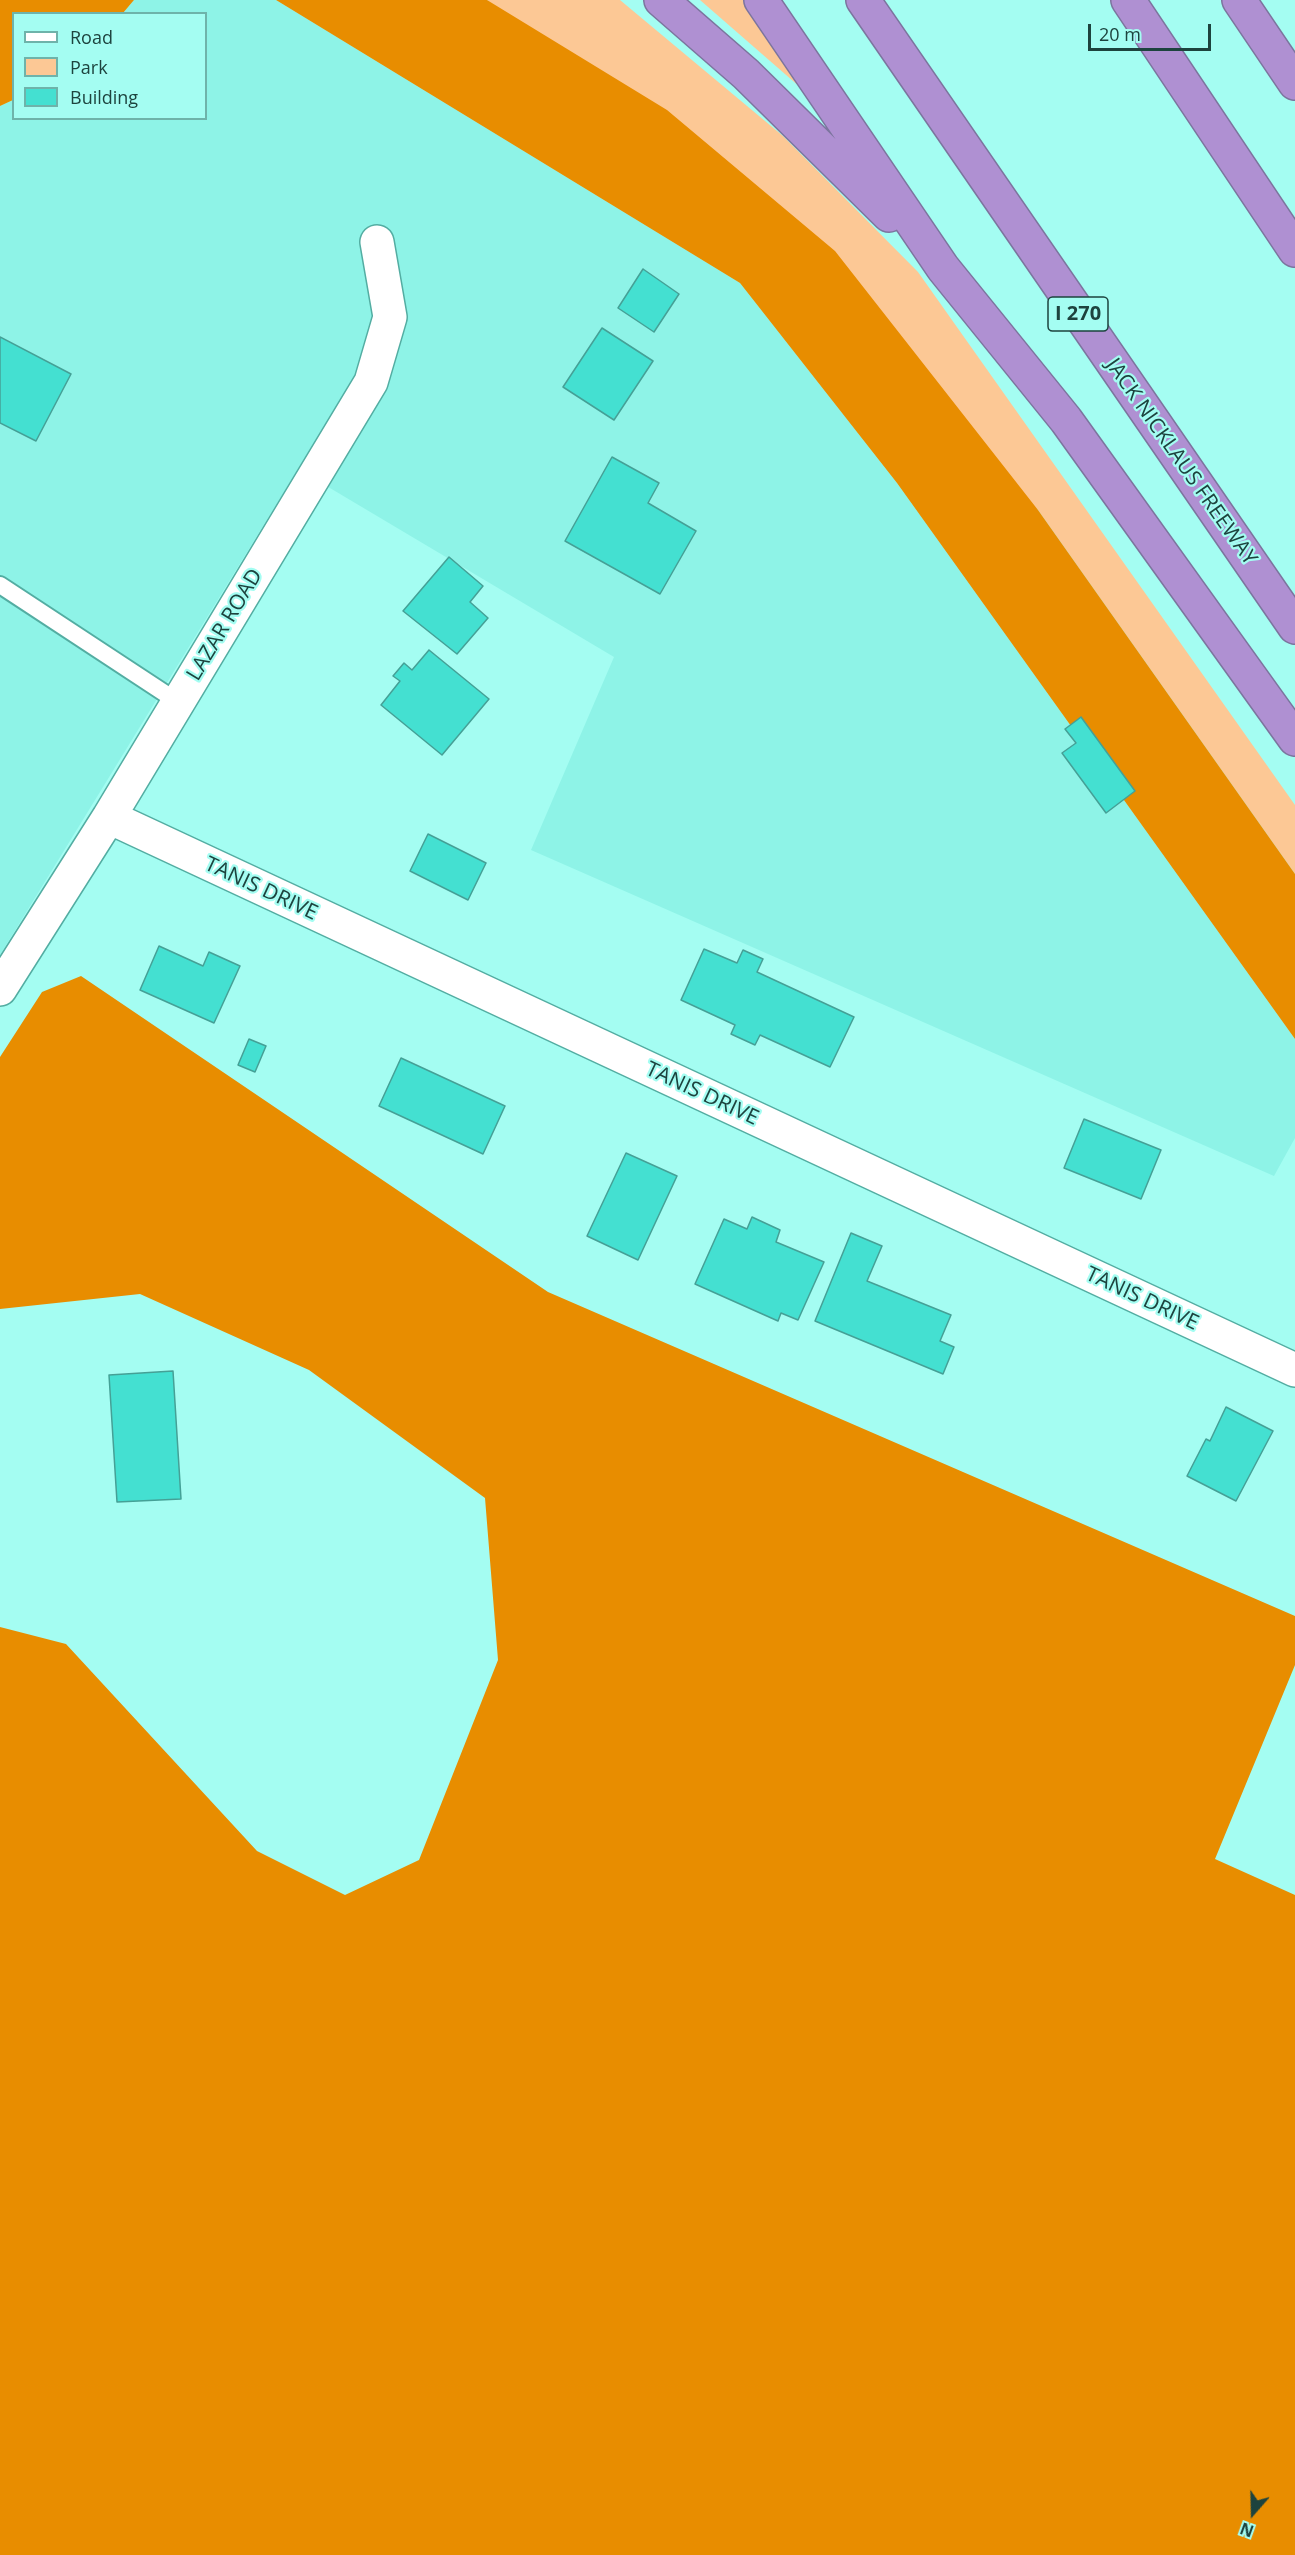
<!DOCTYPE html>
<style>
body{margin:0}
#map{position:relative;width:1295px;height:2555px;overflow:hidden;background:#a4fdf2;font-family:"Open Sans",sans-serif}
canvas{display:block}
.legend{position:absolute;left:12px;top:12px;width:195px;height:108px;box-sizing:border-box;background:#a4fdf2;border:2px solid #6eb3aa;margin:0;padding:8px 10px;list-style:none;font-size:18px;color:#1d433e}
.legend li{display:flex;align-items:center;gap:12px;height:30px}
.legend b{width:30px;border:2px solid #6eb3aa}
.north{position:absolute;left:1223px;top:2483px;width:60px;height:60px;-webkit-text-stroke:4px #a4fdf2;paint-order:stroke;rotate:200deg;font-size:16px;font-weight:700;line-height:24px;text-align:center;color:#1d433e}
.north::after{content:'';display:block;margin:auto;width:21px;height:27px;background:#1d433e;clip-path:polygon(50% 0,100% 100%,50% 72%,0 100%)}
.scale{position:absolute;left:1088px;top:24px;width:123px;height:27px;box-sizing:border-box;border:3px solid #1d433e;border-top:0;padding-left:8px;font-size:18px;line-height:21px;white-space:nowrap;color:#1d433e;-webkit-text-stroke:4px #a4fdf2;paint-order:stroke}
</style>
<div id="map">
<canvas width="1295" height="2555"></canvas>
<ul class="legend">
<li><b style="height:8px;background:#fff"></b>Road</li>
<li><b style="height:16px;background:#fcc895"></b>Park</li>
<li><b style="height:16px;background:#44e0d1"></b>Building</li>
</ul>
<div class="north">N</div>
<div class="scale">20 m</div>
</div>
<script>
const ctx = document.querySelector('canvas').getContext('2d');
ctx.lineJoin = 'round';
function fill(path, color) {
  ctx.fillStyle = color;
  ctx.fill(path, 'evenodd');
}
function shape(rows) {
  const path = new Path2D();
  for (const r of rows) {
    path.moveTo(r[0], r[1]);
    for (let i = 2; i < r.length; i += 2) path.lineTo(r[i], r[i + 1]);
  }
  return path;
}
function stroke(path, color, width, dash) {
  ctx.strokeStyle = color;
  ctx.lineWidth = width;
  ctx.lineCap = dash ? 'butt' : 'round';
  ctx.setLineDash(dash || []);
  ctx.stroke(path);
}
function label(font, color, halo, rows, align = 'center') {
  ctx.font = font + ' "Open Sans",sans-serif';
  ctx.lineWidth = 4.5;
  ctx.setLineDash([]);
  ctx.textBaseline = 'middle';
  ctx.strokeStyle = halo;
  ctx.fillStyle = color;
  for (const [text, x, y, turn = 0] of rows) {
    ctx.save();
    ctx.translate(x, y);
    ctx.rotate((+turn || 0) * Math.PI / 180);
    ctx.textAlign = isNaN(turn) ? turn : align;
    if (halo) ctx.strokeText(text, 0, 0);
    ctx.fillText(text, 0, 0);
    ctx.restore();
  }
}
const built = shape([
 [134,0,276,0,740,283,897,483,1295,1039,1295,1138,1274,1176,531,850,614,657,298,469,0,955,0,106,13,100,14,118,206,118,206,14,123,13]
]);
const green = shape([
 [487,0,620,0,783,136,918,272,1295,805,1295,874,1038,510],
 [700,0,748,0,824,108]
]);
const forest = shape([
 [0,0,134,0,123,13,14,14,13,100,0,106],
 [276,0,487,0,667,110,835,251,1038,510,1295,874,1295,1039,897,483,740,283],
 [81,976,548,1292,1295,1616,1295,1665,1215,1859,1295,1895,1295,2555,0,2555,0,1627,66,1644,257,1851,345,1895,419,1860,498,1660,485,1498,309,1370,140,1294,0,1309,0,1057,42,992]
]);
const building = shape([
 [643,269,679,294,654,332,618,308,643,269],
 [602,328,653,361,614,420,563,387,602,328],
 [0,337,71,374,36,441,0,423,0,337],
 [612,457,659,483,648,503,696,531,660,594,565,541,612,457],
 [449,557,483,586,470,602,488,618,457,654,403,611,449,557],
 [429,650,489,699,442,755,381,705,400,681,393,676,404,663,412,670,429,650],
 [1081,717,1135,791,1106,813,1062,753,1076,743,1065,729,1081,717],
 [428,834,486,863,468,900,410,871,428,834],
 [159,946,203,966,209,952,240,966,214,1023,140,990,159,946],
 [704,949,737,963,743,950,763,959,757,972,854,1017,830,1067,760,1035,755,1045,731,1034,735,1025,681,1000,704,949],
 [249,1039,266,1046,255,1072,238,1065,249,1039],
 [401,1058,505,1106,483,1154,379,1106,401,1058],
 [1084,1119,1161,1150,1141,1199,1064,1168,1084,1119],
 [626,1153,677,1176,638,1260,587,1236,626,1153],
 [752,1217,780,1230,776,1242,824,1262,798,1320,781,1313,778,1321,695,1284,724,1219,747,1229,752,1217],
 [851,1233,882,1246,867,1281,951,1315,940,1341,954,1347,943,1374,815,1321,851,1233],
 [173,1371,181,1499,117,1502,109,1375,173,1371],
 [1226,1407,1273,1431,1236,1501,1187,1476,1206,1439,1210,1441,1226,1407]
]);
const lane = shape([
 [0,585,178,702]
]);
const street = shape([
 [109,817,1295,1370],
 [0,989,109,817,371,382,390,317,377,242]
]);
const highway = shape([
 [661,0,746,74,889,215],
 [761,0,943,268,1066,420,1295,739],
 [863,0,1295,627],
 [1128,0,1295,250],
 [1239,0,1295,83]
]);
const shields = [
 [1078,314,60]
];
const shieldNames = [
 ["I 270",1078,314]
];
const streetNames = [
 ["JACK NICKLAUS FREEWAY",1181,462,55],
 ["LAZAR ROAD",225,625,-59],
 ["TANIS DRIVE",261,889,25],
 ["TANIS DRIVE",702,1094,25],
 ["TANIS DRIVE",1142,1299,25]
];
fill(built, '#8ef3e7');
fill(green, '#fcc895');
fill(forest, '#e88d00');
fill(building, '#44e0d1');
stroke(building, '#45a096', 1.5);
stroke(lane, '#53ada2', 20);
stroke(street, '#53ada2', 36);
stroke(highway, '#7c759e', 36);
stroke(lane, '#fff', 16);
stroke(street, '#fff', 33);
stroke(highway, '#af90d2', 33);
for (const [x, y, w] of shields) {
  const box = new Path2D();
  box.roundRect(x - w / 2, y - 17, w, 34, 4.5);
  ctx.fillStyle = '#a4fdf2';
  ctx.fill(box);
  stroke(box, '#1d433e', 1.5);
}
label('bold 20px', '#1d433e', null, shieldNames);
label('21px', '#1d433e', '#a4fdf2', streetNames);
</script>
